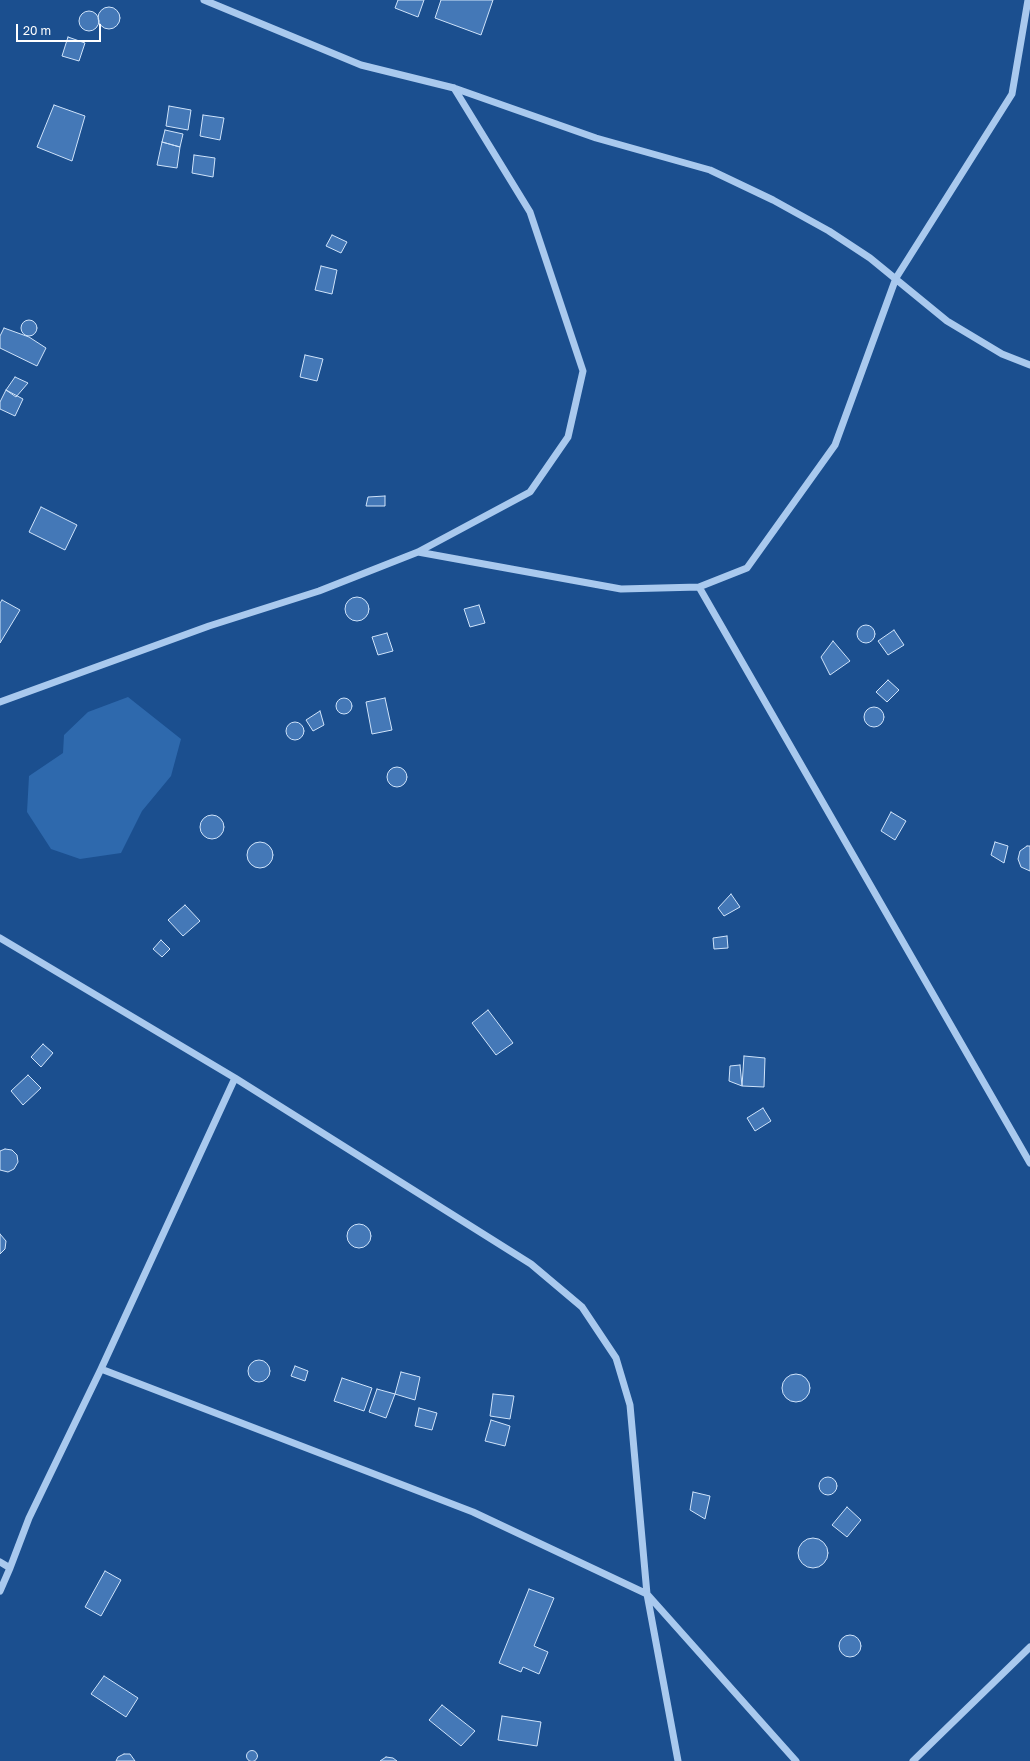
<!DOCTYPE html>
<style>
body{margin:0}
#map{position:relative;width:1030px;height:1761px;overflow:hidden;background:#1b4f8f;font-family:"Golos Text",sans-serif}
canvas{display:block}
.scale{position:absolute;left:16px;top:24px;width:85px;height:18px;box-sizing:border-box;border:2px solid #fff;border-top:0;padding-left:5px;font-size:12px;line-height:14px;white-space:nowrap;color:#fff;-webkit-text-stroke:3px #1b4f8f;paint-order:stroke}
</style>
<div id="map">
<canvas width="1030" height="1761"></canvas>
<div class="scale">20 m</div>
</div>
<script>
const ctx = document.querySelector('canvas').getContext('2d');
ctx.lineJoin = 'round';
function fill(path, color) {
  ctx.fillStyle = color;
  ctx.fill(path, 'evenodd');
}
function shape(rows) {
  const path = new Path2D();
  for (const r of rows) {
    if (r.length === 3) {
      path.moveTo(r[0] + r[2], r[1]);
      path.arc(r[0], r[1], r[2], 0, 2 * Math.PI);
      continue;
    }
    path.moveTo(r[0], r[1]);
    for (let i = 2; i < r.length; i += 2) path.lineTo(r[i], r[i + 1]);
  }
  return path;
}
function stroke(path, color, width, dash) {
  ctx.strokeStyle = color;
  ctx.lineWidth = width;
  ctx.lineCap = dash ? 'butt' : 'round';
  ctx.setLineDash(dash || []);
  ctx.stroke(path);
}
const green = shape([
 [128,697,181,739,171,776,142,811,121,853,80,859,51,849,27,812,29,776,63,753,64,735,88,712]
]);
const building = shape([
 [398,0,424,0,418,17,395,8,398,0],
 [441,0,493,0,481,35,435,18,441,0],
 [109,18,11],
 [89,21,10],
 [68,37,85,43,79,61,62,56,68,37],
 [54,105,85,116,72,161,37,147,54,105],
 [169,106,191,110,188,130,166,126,169,106],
 [203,115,224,118,220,140,200,136,203,115],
 [165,130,183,134,180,147,162,142,165,130],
 [162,142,180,147,177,168,157,165,162,142],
 [194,155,215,158,213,177,192,173,194,155],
 [332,235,347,242,341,253,326,246,332,235],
 [321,266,337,270,332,294,315,290,321,266],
 [29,328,8],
 [4,328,29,337,46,348,37,366,0,348,0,336,4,328],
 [305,355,323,359,317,381,300,377,305,355],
 [15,377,28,383,16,397,6,390,15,377],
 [6,390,23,399,15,416,0,409,0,402,6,390],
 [385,496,385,506,366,506,368,497,385,496],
 [41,507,77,525,65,550,29,532,41,507],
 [357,609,12],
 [2,600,20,610,0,643,0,603,2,600],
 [479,605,485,623,470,627,464,609,479,605],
 [866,634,9],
 [894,630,904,645,888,655,878,641,894,630],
 [387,633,393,651,378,655,372,637,387,633],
 [833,641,850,661,830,675,821,657,833,641],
 [888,680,899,690,887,702,876,692,888,680],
 [344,706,8],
 [385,698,392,730,372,734,366,702,385,698],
 [874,717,10],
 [320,711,324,725,313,731,306,720,320,711],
 [295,731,9],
 [397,777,10],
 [891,812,906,821,895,840,881,831,891,812],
 [212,827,12],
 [995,842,1008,846,1004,863,991,855,995,842],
 [260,855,13],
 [1027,846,1030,846,1030,871,1021,867,1018,859,1020,851,1027,846],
 [731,894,740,907,724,916,718,908,731,894],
 [185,905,200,921,183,936,168,920,185,905],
 [727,936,728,948,714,949,713,938,727,936],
 [161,940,170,949,162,957,153,949,161,940],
 [488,1010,513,1043,496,1055,472,1023,488,1010],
 [43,1044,53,1053,41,1067,31,1057,43,1044],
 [744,1056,765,1058,764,1087,742,1086,744,1056],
 [740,1065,742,1086,729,1081,730,1066,740,1065],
 [28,1075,41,1088,23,1105,11,1091,28,1075],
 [763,1108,771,1121,755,1131,747,1118,763,1108],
 [5,1149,12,1150,17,1155,18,1162,14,1169,8,1172,0,1170,0,1151,5,1149],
 [359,1236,12],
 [0,1234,6,1241,5,1249,0,1254,0,1234],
 [259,1371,11],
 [295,1366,308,1371,305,1381,291,1376,295,1366],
 [401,1372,420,1377,415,1400,395,1394,401,1372],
 [796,1388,14],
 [342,1378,372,1388,364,1411,334,1401,342,1378],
 [377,1389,395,1394,386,1418,369,1412,377,1389],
 [493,1394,514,1396,510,1419,490,1416,493,1394],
 [419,1408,437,1413,432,1430,415,1426,419,1408],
 [491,1420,510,1426,505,1446,485,1441,491,1420],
 [828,1486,9],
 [693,1492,710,1496,705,1519,690,1510,693,1492],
 [847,1507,861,1520,847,1537,832,1525,847,1507],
 [813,1553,15],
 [105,1571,121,1580,101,1616,85,1607,105,1571],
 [529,1589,554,1598,534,1646,548,1652,539,1674,523,1667,521,1672,499,1663,529,1589],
 [850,1646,11],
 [104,1676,138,1698,126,1717,91,1694,104,1676],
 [442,1705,475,1731,461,1746,429,1720,442,1705],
 [502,1716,541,1722,537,1746,498,1740,502,1716],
 [252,1756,5.5],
 [124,1754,130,1754,135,1761,116,1761,118,1757,124,1754],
 [386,1757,393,1758,397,1761,380,1761,386,1757]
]);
const minor = shape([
 [204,0,361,65,454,88,596,138,710,170,773,200,829,231,870,258,947,321,1002,354,1030,365],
 [418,552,621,589,699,587,747,568,835,445,896,278,1012,94,1028,0],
 [699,587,1030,1163],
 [0,702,209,626,319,591,418,552,530,492,568,437,583,371,530,212,454,88],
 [0,938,235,1078,531,1264,582,1307,616,1358,630,1405,647,1594,796,1761],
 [101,1369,235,1078],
 [0,1562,10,1568,0,1591],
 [10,1568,29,1518,101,1369,473,1512,647,1594,678,1761],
 [913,1761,1030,1647]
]);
fill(green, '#2e69ad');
fill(building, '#4478b7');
stroke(building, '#cfe3fa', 1);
stroke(minor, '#a9c9ee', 7);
</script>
